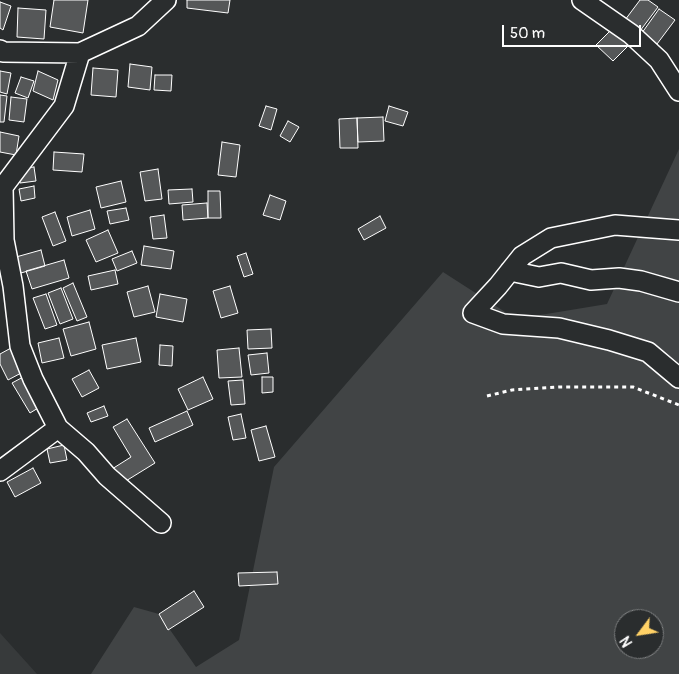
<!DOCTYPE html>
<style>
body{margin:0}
#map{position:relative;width:679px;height:674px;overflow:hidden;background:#2a2d2e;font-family:Pangolin,sans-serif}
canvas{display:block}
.north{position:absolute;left:614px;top:609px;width:50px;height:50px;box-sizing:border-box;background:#2a2d2e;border:1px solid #7f8182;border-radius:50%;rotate:239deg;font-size:14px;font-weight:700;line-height:20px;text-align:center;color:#fff}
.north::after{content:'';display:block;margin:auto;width:18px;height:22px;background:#ffd166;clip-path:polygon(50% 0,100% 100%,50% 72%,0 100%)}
.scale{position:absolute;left:502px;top:25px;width:139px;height:22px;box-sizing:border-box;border:2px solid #fff;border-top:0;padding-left:6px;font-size:15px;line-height:18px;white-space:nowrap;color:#fff;-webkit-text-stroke:4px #2a2d2e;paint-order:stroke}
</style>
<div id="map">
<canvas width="679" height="674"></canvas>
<div class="north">N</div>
<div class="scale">50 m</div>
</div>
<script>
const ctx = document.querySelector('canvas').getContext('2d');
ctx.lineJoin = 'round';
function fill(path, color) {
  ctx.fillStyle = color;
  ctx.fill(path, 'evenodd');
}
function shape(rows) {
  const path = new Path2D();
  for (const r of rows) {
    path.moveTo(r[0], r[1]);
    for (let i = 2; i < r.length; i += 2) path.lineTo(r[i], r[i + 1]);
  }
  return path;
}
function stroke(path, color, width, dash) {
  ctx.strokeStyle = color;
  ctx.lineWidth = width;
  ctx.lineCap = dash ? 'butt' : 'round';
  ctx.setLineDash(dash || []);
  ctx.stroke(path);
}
const built = shape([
 [0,633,37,674,0,674]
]);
const green = shape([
 [679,149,679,674,91,674,134,607,159,614,196,667,239,640,274,467,443,272,516,319,607,304],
 [624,619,654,619,654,649,624,649]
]);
const building = shape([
 [54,0,88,0,83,33,50,27,54,0],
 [187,0,230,0,228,13,187,8,187,0],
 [640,0,648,0,658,7,640,31,625,20,640,0],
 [0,2,11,6,3,30,0,28,0,2],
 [18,8,46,10,44,39,17,37,18,8],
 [659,9,675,20,654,48,639,37,659,9],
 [613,28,630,44,613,61,596,45,613,28],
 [130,64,152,67,150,90,128,87,130,64],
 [93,68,118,70,116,97,91,95,93,68],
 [0,71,11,73,7,94,0,92,0,71],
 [38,71,58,80,53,100,33,91,38,71],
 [155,75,172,75,171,91,154,90,155,75],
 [21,77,34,81,28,98,15,93,21,77],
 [0,95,7,96,4,122,0,122,0,95],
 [11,97,27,99,24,122,9,120,11,97],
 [266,106,277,109,271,130,259,126,266,106],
 [389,106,408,112,403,126,385,121,389,106],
 [383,117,384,141,358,142,357,118,383,117],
 [357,118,358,148,340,148,339,119,357,118],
 [288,121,299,127,290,142,280,136,288,121],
 [0,132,19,136,16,155,0,152,0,132],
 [222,142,240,145,236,177,218,175,222,142],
 [54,152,84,154,82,172,53,170,54,152],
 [34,167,36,181,20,183,18,169,34,167],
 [158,169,162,199,145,201,140,172,158,169],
 [121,181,126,202,101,208,96,187,121,181],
 [34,186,35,198,21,201,19,189,34,186],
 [192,189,193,202,169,204,168,190,192,189],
 [208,191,220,191,221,218,208,218,208,191],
 [270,195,286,201,280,220,263,215,270,195],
 [207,203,208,218,183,220,182,205,207,203],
 [126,208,129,220,110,224,107,211,126,208],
 [90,210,95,229,72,236,67,217,90,210],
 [55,212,66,241,53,246,42,217,55,212],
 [164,215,167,238,153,239,150,217,164,215],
 [380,216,386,228,364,240,358,229,380,216],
 [108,230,118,253,96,262,86,240,108,230],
 [144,246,174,251,171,269,141,265,144,246],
 [41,250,45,266,21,273,16,257,41,250],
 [132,251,137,263,117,271,112,259,132,251],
 [246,253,253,274,244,277,237,256,246,253],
 [64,260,69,278,32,289,26,271,64,260],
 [115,270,118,284,91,290,88,276,115,270],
 [73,283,87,317,77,321,63,288,73,283],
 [148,286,155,312,134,317,127,292,148,286],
 [230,286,238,313,221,318,213,291,230,286],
 [61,288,73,319,60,324,48,293,61,288],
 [46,294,57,325,45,329,33,298,46,294],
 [160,294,187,299,183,322,156,317,160,294],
 [89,322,96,349,71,356,63,329,89,322],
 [271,329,272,348,248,349,247,330,271,329],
 [59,338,64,358,42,363,38,343,59,338],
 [136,338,141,362,107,369,102,345,136,338],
 [160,345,173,346,172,366,159,365,160,345],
 [11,348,23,372,8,380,0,364,0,354,11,348],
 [239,348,242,377,219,378,217,350,239,348],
 [267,353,269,373,251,375,248,355,267,353],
 [89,370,99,388,82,397,72,379,89,370],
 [25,376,43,405,30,413,12,383,25,376],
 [203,377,213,399,188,410,178,389,203,377],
 [262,377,273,377,273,392,262,393,262,377],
 [243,380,245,404,231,405,228,381,243,380],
 [104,406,108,416,91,422,87,413,104,406],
 [187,411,193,425,155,442,149,428,187,411],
 [241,414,246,438,233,440,228,417,241,414],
 [127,419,155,463,121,484,112,469,131,457,113,427,127,419],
 [266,426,275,457,259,461,251,430,266,426],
 [64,445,67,460,50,463,47,449,64,445],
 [33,468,41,483,15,497,7,482,33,468],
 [277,572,278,584,239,586,238,573,277,572],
 [194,591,204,607,168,630,159,614,194,591]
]);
const path = shape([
 [487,396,512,390,560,387,633,387,679,405]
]);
const minor = shape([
 [582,0,631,34,659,60,679,91],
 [0,50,3,52,80,53,138,26,166,0],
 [80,53,64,106,3,187,4,240,13,286,20,346,33,379,58,428,86,452,107,476,161,523],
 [679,230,615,225,551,238,522,256,498,286,473,313,503,324,559,328,609,340,648,352,679,378],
 [510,271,539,277,561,273,591,280,619,278,641,281,679,292],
 [0,471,58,428]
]);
fill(built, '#373a3b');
fill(green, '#414445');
fill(building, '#555758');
stroke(building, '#fff', 1);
stroke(minor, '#fff', 22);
stroke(path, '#fff', 3, [4, 4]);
stroke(minor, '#2a2d2e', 19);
</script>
